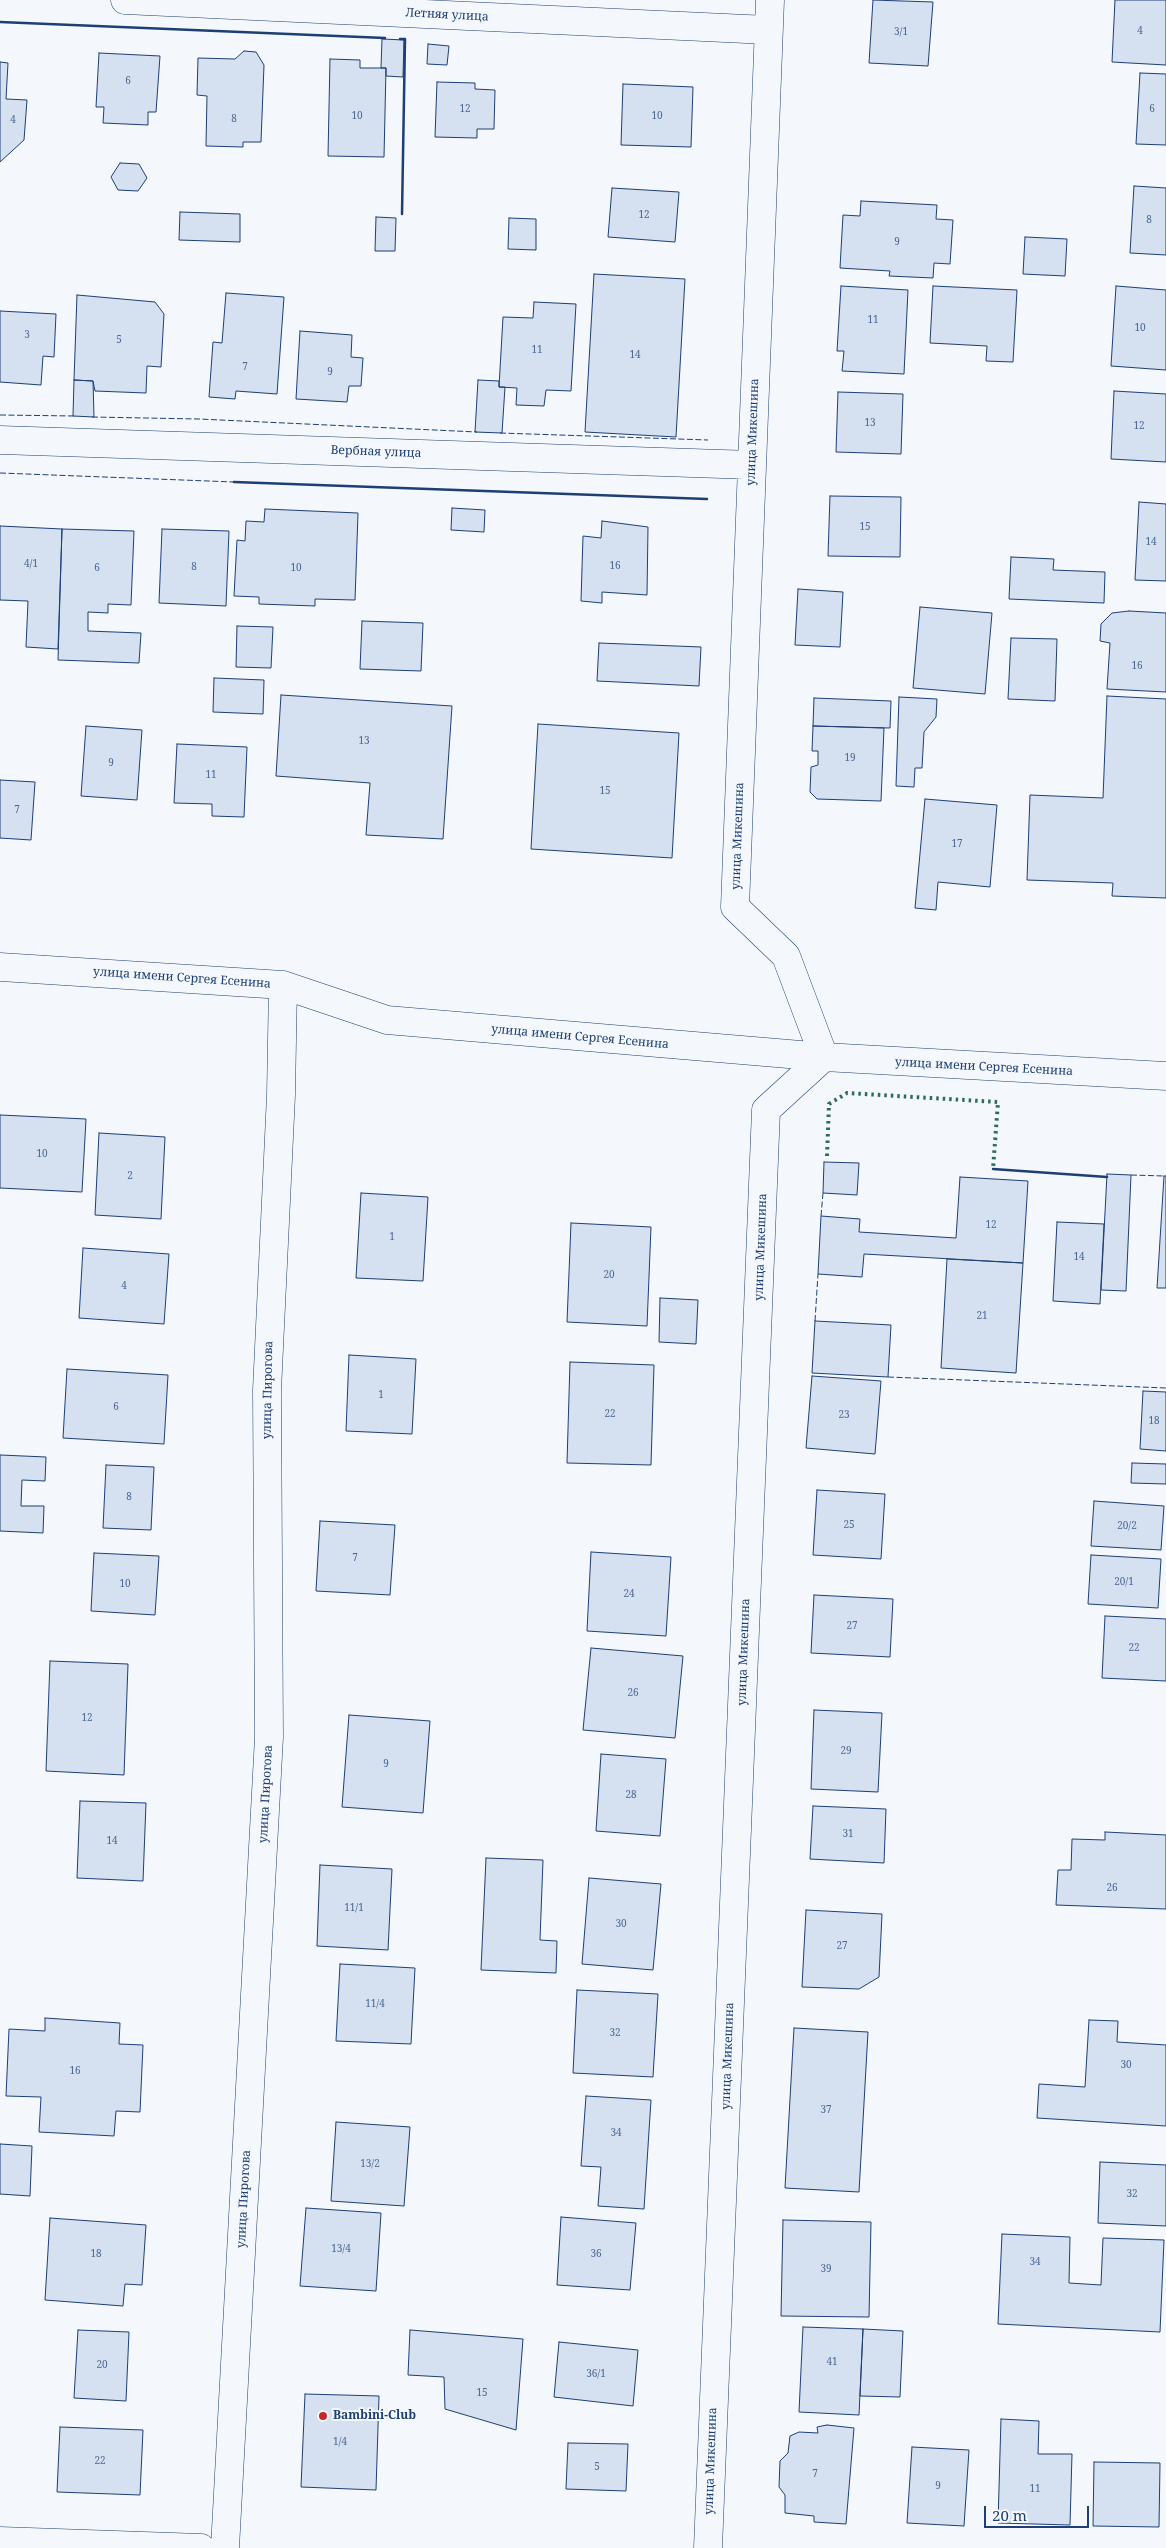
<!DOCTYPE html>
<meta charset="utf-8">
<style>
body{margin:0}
#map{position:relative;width:1166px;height:2548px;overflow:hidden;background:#f4f7fb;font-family:"Noto Serif",serif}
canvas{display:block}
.scale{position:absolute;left:984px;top:2506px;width:105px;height:22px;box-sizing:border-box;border:2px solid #1d3f73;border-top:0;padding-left:6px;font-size:15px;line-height:18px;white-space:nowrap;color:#1d3f73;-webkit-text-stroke:4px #f4f7fb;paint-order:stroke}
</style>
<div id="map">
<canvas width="1166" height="2548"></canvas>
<div class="scale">20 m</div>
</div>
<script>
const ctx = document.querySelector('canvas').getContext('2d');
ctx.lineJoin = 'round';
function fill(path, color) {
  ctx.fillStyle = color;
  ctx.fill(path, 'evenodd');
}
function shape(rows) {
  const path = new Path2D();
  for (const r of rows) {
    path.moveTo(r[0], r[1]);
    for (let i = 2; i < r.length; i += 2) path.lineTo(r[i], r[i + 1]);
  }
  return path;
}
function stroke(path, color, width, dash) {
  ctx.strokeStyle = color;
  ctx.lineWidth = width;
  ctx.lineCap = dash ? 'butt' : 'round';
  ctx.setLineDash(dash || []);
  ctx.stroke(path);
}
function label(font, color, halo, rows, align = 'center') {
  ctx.font = font + ' "Noto Serif",serif';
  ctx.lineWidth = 4;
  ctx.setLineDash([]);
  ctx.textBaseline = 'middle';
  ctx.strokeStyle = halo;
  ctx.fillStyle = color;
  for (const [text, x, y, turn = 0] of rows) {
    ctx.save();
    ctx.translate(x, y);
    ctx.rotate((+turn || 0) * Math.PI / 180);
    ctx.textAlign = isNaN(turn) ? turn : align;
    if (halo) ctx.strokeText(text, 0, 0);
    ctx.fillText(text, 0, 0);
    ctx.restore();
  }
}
const building = shape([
 [873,0,933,2,928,66,869,63,873,0],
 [1115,0,1166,0,1166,65,1112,62,1115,0],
 [382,39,404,40,403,77,386,76,386,68,381,68,382,39],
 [428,44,449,46,447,65,427,64,428,44],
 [244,51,256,52,264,65,261,142,243,142,243,147,206,146,207,96,197,95,198,58,235,59,244,51],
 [99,53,160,56,156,112,148,112,148,125,103,123,104,107,96,107,99,53],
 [330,59,360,60,360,68,386,68,384,157,328,156,330,59],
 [0,62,8,63,6,99,27,100,24,140,0,162,0,62],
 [1140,73,1166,74,1166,145,1136,144,1140,73],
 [437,82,475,83,475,89,495,90,494,129,477,129,477,138,435,137,437,82],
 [623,84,693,87,691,147,621,145,623,84],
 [120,163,139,164,147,178,138,191,118,190,111,177,120,163],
 [1134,186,1166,188,1166,255,1130,253,1134,186],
 [612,188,679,192,675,242,608,237,612,188],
 [861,201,937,205,936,219,953,220,950,264,934,263,933,278,889,276,890,271,840,268,843,215,860,216,861,201],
 [180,212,240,214,240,242,179,240,180,212],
 [376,217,396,218,395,251,375,251,376,217],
 [509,218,536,219,536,250,508,249,509,218],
 [1025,237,1067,239,1065,276,1023,274,1025,237],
 [594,274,685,279,676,437,585,432,594,274],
 [841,286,908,290,904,374,842,371,844,351,837,351,841,286],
 [933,286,1017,290,1013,362,986,361,987,346,930,343,933,286],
 [1116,286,1166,290,1166,370,1111,366,1116,286],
 [226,293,284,297,277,394,236,391,235,399,209,397,213,342,222,343,226,293],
 [77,295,155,302,164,314,161,367,147,366,146,393,95,391,93,381,74,380,77,295],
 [534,302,576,304,571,391,546,390,544,406,516,405,517,388,499,387,503,317,533,318,534,302],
 [0,311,56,314,54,357,43,356,41,385,0,382,0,311],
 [300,331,352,335,351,357,363,358,361,386,349,386,347,402,296,399,300,331],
 [74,380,93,381,94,417,73,416,74,380],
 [478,380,499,381,499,387,505,387,502,433,475,432,478,380],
 [1114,391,1166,394,1166,462,1111,459,1114,391],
 [838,392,903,394,901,454,836,452,838,392],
 [830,496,901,497,900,557,828,556,830,496],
 [1139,502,1166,504,1166,581,1135,580,1139,502],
 [452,508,485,510,484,532,451,530,452,508],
 [265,509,358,513,355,600,315,599,315,606,259,604,259,597,234,596,237,540,245,541,246,521,264,522,265,509],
 [602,521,648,527,647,595,602,592,602,603,581,601,583,536,601,538,602,521],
 [0,526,62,529,58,649,26,647,28,601,0,600,0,526],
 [62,529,134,531,131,605,108,604,108,613,88,612,88,631,141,633,139,663,58,660,62,529],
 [162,529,229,531,226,606,159,603,162,529],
 [1011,557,1054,559,1053,570,1105,572,1104,603,1009,599,1011,557],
 [798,589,843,592,840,647,795,645,798,589],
 [920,607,992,613,985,694,913,688,920,607],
 [1129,611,1166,613,1166,692,1107,689,1110,643,1100,641,1101,624,1112,613,1129,611],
 [362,621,423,623,421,671,360,669,362,621],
 [237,626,273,627,271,668,236,667,237,626],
 [1011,638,1057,639,1055,701,1008,699,1011,638],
 [599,643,701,647,699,686,597,681,599,643],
 [214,678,264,680,263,714,213,712,214,678],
 [281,695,452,706,443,839,366,835,370,783,276,776,281,695],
 [1107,696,1166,699,1166,898,1112,896,1113,883,1027,880,1030,795,1103,798,1107,696],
 [899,697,937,699,936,717,924,732,922,768,915,768,914,787,896,786,899,697],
 [814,698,891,701,890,728,813,726,814,698],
 [538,724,679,733,672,858,531,849,538,724],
 [86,726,142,730,137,800,81,796,86,726],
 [813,726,884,728,881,801,817,799,810,792,811,767,818,765,818,751,812,751,813,726],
 [177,744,247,747,244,817,212,816,212,804,174,803,177,744],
 [0,780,35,782,31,840,0,838,0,780],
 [925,799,997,805,990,887,938,882,936,910,915,908,925,799],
 [0,1115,86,1119,82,1192,0,1188,0,1115],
 [99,1133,165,1137,161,1219,95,1215,99,1133],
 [824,1162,859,1163,857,1195,823,1193,824,1162],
 [1107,1174,1131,1175,1126,1291,1101,1290,1107,1174],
 [1164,1176,1166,1176,1166,1288,1157,1288,1164,1176],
 [960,1177,1028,1181,1023,1263,864,1254,862,1277,818,1274,821,1216,860,1219,859,1232,956,1238,960,1177],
 [361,1193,428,1197,423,1281,356,1278,361,1193],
 [1057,1222,1104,1224,1100,1304,1053,1301,1057,1222],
 [571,1223,651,1227,647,1326,567,1322,571,1223],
 [83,1248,169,1254,164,1324,79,1318,83,1248],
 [947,1259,1023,1263,1016,1373,941,1368,947,1259],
 [660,1298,698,1300,696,1344,659,1342,660,1298],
 [815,1321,891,1325,888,1377,812,1373,815,1321],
 [349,1355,416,1359,412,1434,346,1431,349,1355],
 [570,1362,654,1365,651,1465,567,1463,570,1362],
 [67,1369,168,1375,164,1444,63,1438,67,1369],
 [812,1376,881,1381,875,1454,806,1448,812,1376],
 [1143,1391,1166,1392,1166,1451,1140,1449,1143,1391],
 [0,1455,46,1457,45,1481,22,1480,21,1506,44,1506,43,1533,0,1531,0,1455],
 [1132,1463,1166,1464,1166,1484,1131,1483,1132,1463],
 [106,1465,154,1467,151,1530,103,1528,106,1465],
 [817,1490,885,1494,881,1559,813,1555,817,1490],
 [1094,1501,1164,1506,1161,1550,1091,1546,1094,1501],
 [320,1521,395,1525,390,1595,316,1591,320,1521],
 [591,1552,671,1557,666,1636,587,1631,591,1552],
 [94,1553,159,1556,155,1615,91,1611,94,1553],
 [1091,1555,1161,1559,1158,1608,1088,1604,1091,1555],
 [814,1595,893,1599,890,1657,811,1653,814,1595],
 [1105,1616,1166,1619,1166,1681,1102,1678,1105,1616],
 [591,1648,683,1656,675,1738,583,1730,591,1648],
 [50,1661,128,1664,124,1775,46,1771,50,1661],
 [814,1710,882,1713,878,1792,811,1789,814,1710],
 [349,1715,430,1721,423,1813,342,1807,349,1715],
 [601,1754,666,1759,660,1836,596,1831,601,1754],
 [80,1801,146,1803,143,1881,77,1878,80,1801],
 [813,1806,886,1809,884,1863,810,1859,813,1806],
 [1105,1832,1166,1835,1166,1909,1056,1905,1058,1870,1071,1870,1072,1839,1105,1840,1105,1832],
 [486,1858,543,1860,540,1940,557,1941,556,1973,481,1970,486,1858],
 [320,1865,392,1869,388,1950,317,1946,320,1865],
 [589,1878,661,1884,653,1970,582,1964,589,1878],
 [806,1910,882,1914,879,1977,859,1989,802,1987,806,1910],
 [340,1964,415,1968,411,2044,336,2041,340,1964],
 [577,1990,658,1994,653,2077,573,2073,577,1990],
 [45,2018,120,2023,119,2044,143,2045,140,2112,116,2111,114,2136,39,2132,41,2097,6,2096,9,2029,45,2031,45,2018],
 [1089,2020,1118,2021,1117,2042,1166,2045,1166,2126,1037,2118,1039,2084,1085,2087,1089,2020],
 [794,2028,868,2032,859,2192,785,2188,794,2028],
 [586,2096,651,2100,644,2209,598,2206,601,2167,581,2166,586,2096],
 [336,2122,410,2127,404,2206,331,2201,336,2122],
 [0,2144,32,2146,30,2196,0,2194,0,2144],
 [1100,2162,1166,2165,1166,2226,1098,2223,1100,2162],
 [306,2208,381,2213,376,2291,300,2286,306,2208],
 [561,2217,636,2223,630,2290,557,2285,561,2217],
 [50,2218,146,2225,142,2285,125,2284,123,2306,45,2300,50,2218],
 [783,2220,871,2222,869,2317,781,2316,783,2220],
 [1002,2234,1070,2237,1069,2283,1101,2285,1103,2238,1164,2240,1160,2332,998,2324,1002,2234],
 [803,2327,863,2329,859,2415,799,2412,803,2327],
 [863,2329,903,2331,900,2397,860,2396,863,2329],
 [78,2330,129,2332,126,2401,74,2398,78,2330],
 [410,2330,523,2339,516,2430,445,2409,444,2377,408,2375,410,2330],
 [559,2342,638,2350,633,2406,554,2397,559,2342],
 [305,2394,379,2396,376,2490,301,2487,305,2394],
 [1001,2419,1039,2421,1038,2454,1072,2454,1070,2525,998,2523,1001,2419],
 [827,2425,854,2428,846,2524,814,2522,814,2516,785,2513,785,2495,779,2487,780,2461,788,2453,790,2436,799,2432,818,2433,817,2427,827,2425],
 [60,2427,143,2430,140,2495,57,2492,60,2427],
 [568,2443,628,2444,626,2491,566,2489,568,2443],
 [912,2447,969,2450,964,2526,907,2523,912,2447],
 [1094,2462,1160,2463,1159,2527,1093,2526,1094,2462]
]);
const minor = shape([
 [125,0,768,30],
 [770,0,735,907,786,956,824,1057],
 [0,440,752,465],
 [0,967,283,985,387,1020,824,1057,1166,1076],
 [0,2541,201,2548],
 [225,2548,269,1737,267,1390,281,1095,283,985],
 [708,2548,766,1110,824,1057]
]);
const hedge = shape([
 [827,1156,829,1104,847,1093,998,1102,993,1169]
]);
const fence = shape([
 [0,415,75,416],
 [92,417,199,419,477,432],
 [500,433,708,440],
 [0,473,234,482],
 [1131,1175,1164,1176],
 [821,1216,823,1193],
 [815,1321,818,1274],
 [888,1377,1166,1388]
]);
const wall = shape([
 [0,22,385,38],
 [400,39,405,39,402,214],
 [234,482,707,499],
 [993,1169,1107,1177]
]);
const markers = [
 [323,2416,5,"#c62828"]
];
const numberNames = [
 ["4",1140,31],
 ["3/1",901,32],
 ["6",128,81],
 ["12",465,109],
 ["6",1152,109],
 ["10",357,116],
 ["10",657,116],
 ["8",234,119],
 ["4",13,120],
 ["12",644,215],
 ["8",1149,220],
 ["9",897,242],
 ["11",873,320],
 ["10",1140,328],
 ["3",27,335],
 ["5",119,340],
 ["11",537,350],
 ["14",635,355],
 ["7",245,367],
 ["9",330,372],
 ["13",870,423],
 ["12",1139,426],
 ["15",865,527],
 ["14",1151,542],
 ["4/1",31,564],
 ["16",615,566],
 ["8",194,567],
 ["6",97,568],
 ["10",296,568],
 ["16",1137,666],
 ["13",364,741],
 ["19",850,758],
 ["9",111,763],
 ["11",211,775],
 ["15",605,791],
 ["7",17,810],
 ["17",957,844],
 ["10",42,1154],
 ["2",130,1176],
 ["12",991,1225],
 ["1",392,1237],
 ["14",1079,1257],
 ["20",609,1275],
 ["4",124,1286],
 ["21",982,1316],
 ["1",381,1395],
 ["6",116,1407],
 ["22",610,1414],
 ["23",844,1415],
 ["18",1154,1421],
 ["8",129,1497],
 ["25",849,1525],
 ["20/2",1127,1526],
 ["7",355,1558],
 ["20/1",1124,1582],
 ["10",125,1584],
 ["24",629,1594],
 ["27",852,1626],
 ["22",1134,1648],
 ["26",633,1693],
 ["12",87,1718],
 ["29",846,1751],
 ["9",386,1764],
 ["28",631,1795],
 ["31",848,1834],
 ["14",112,1841],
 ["26",1112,1888],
 ["11/1",354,1908],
 ["30",621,1924],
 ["27",842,1946],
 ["11/4",375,2004],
 ["32",615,2033],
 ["30",1126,2065],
 ["16",75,2071],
 ["37",826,2110],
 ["34",616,2133],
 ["13/2",370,2164],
 ["32",1132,2194],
 ["13/4",341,2249],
 ["18",96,2254],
 ["36",596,2254],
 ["34",1035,2262],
 ["39",826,2269],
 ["41",832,2362],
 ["20",102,2365],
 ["36/1",596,2374],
 ["15",482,2393],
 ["1/4",340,2442],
 ["22",100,2461],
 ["5",597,2467],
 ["7",815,2474],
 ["9",938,2486],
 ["11",1035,2489]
];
const streetNames = [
 ["Летняя улица",447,15,3],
 ["улица Микешина",753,432,-88],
 ["Вербная улица",376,452,2],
 ["улица Микешина",738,836,-88],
 ["улица имени Сергея Есенина",182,978,4],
 ["улица имени Сергея Есенина",580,1037,5],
 ["улица имени Сергея Есенина",984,1067,3],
 ["улица Микешина",761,1247,-88],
 ["улица Пирогова",268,1390,-89],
 ["улица Микешина",744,1652,-88],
 ["улица Пирогова",266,1794,-87],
 ["улица Микешина",728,2056,-88],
 ["улица Пирогова",244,2199,-87],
 ["улица Микешина",711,2461,-88]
];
const poiNames = [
 ["Bambini-Club",333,2416]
];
fill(building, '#d5e0f0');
stroke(building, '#1d3f73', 1);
stroke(minor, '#1d3f73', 29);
stroke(minor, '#f4f7fb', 28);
stroke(hedge, '#2c6c60', 4, [2.5, 4]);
stroke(fence, '#1d3f73', 1, [6, 2.5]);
stroke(wall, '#1d3f73', 2.5);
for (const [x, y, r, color] of markers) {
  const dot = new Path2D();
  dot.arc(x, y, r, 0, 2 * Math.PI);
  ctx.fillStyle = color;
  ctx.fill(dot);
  stroke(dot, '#f4f7fb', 2);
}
label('10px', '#4b6792', null, numberNames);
label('12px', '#1d3f73', '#f4f7fb', streetNames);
label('bold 12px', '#1d3f73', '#f4f7fb', poiNames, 'left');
</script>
